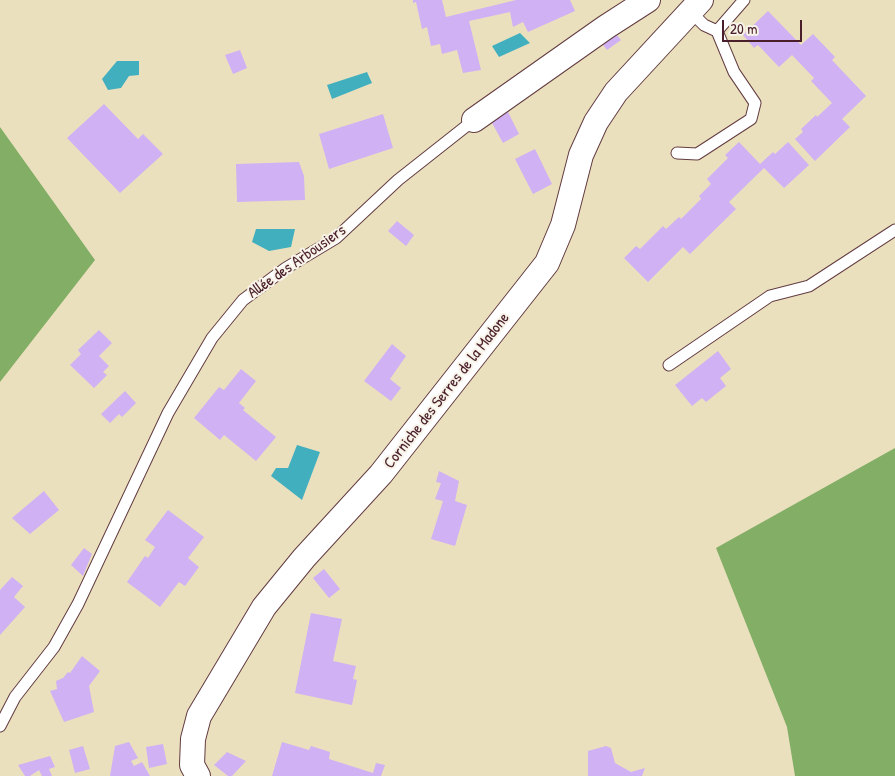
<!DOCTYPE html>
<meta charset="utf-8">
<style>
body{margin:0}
#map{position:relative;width:895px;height:776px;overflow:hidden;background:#ebe0be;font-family:"Patrick Hand",sans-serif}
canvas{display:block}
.scale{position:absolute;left:722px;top:20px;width:80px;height:22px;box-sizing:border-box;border:2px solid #4a1f2b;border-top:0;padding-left:6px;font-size:15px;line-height:18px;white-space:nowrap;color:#4a1f2b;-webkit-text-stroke:4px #f7f3e8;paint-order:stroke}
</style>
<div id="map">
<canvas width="895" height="776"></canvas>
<div class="scale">20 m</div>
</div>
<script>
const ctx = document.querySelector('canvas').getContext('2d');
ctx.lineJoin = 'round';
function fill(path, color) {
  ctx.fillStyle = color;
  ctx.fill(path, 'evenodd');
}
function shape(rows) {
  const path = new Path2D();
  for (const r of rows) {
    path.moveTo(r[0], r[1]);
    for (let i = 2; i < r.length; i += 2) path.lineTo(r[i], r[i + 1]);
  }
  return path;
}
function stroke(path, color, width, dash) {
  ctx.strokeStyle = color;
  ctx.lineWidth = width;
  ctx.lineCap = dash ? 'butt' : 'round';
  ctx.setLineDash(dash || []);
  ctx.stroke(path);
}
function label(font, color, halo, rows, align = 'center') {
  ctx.font = font + ' "Patrick Hand",sans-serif';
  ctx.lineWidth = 4;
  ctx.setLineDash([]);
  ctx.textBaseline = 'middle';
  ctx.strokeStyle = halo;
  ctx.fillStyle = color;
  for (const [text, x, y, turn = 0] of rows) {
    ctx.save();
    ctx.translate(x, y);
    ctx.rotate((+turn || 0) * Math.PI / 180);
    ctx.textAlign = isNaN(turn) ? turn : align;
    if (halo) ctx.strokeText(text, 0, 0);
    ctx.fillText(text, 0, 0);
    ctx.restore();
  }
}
const forest = shape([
 [0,127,95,260,0,382],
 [895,448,895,776,795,776,787,727,716,548]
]);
const water = shape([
 [520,33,530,43,499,57,492,46],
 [117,61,139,61,139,75,129,76,121,88,108,90,102,79],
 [367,72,372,83,332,99,327,85],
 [256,229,295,229,291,247,269,251,252,242],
 [297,445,320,452,302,500,271,476,276,468,288,468]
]);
const building = shape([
 [413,0,442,0,446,17,516,0,570,0,575,11,528,32,523,22,513,27,510,12,469,21,481,70,463,73,457,50,442,54,440,44,431,46,427,27,422,29,416,2,413,3],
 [768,11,801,45,813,34,835,57,832,60,866,96,842,119,850,127,815,161,795,139,803,132,801,129,816,115,817,117,832,103,811,81,814,78,792,55,779,67,758,45,754,48,743,35],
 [615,33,621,40,607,50,601,42],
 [240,50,247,68,233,74,225,55],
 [104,104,138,139,143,134,163,154,120,193,67,138],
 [508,112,519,134,503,143,491,121],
 [383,114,393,148,329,169,319,134],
 [739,142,760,164,773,152,775,154,788,142,809,165,784,188,764,168,729,202,736,209,690,254,683,247,648,282,624,258,636,246,640,249,663,226,666,229,679,217,681,219,701,199,699,196,711,184,707,179,728,158,725,155],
 [535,149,552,184,533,194,515,159],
 [299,162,304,176,305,200,237,202,236,164],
 [397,221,414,235,406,246,388,231],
 [99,330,112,343,99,356,109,366,103,372,107,375,94,388,70,365,81,354,78,350],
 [392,344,406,356,390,379,401,388,391,401,364,381],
 [718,351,731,369,720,378,726,386,706,402,702,398,692,406,675,385],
 [241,369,256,381,239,403,245,408,243,410,276,437,256,461,224,435,220,440,194,418,219,387,224,390],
 [125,391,136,403,122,417,119,414,110,423,101,414],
 [439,471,459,481,455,501,467,505,455,546,431,539,443,501,435,499,441,483,436,482],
 [44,491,59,510,30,534,12,518],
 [168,510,204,537,188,558,199,567,185,586,179,582,160,607,127,582,145,556,148,558,155,547,145,540],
 [84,548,92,554,83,576,71,565],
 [324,569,340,589,329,598,313,578],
 [12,577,23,586,14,597,25,607,0,635,0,590],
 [311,613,342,619,333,661,356,666,353,679,357,680,352,705,295,693],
 [82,656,100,671,89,686,94,712,64,722,50,691,57,689,56,681,63,678,68,672,70,673],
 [129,742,138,758,131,761,134,766,142,762,150,776,110,776,115,746],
 [282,742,309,750,311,746,330,752,329,759,373,773,376,763,385,765,381,776,272,776],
 [163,744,167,764,149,768,146,747],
 [83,746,90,769,75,773,69,750],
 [606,746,611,748,615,763,631,772,645,768,642,776,588,776,588,751],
 [227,752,246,761,232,776,228,776,214,765],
 [50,756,55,767,49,769,52,776,42,776,39,770,30,776,25,776,18,765]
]);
const lane = shape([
 [690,11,704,25,717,31,744,0],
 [677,153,697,154,751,119,755,103,734,72,717,31],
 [669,365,770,296,809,286,895,230],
 [0,726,15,697,54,647,78,604,168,413,212,338,243,300,286,268,336,238,398,180,474,120]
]);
const street = shape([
 [474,120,606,27,648,0],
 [198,776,192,765,193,739,199,716,264,607,304,558,381,474,547,263,563,225,581,155,596,122,616,92,701,0]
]);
const streetNames = [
 ["Allée des Arbousiers",297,262,-35],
 ["Corniche des Serres de la Madone",447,391,-52]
];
fill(forest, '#83ae66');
fill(water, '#42afbf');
fill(building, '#cfb1f4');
stroke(lane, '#623c41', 13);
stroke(street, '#623c41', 26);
stroke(lane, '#fff', 11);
stroke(street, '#fff', 24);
label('16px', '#4a1f2b', '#f7f3e8', streetNames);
</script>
